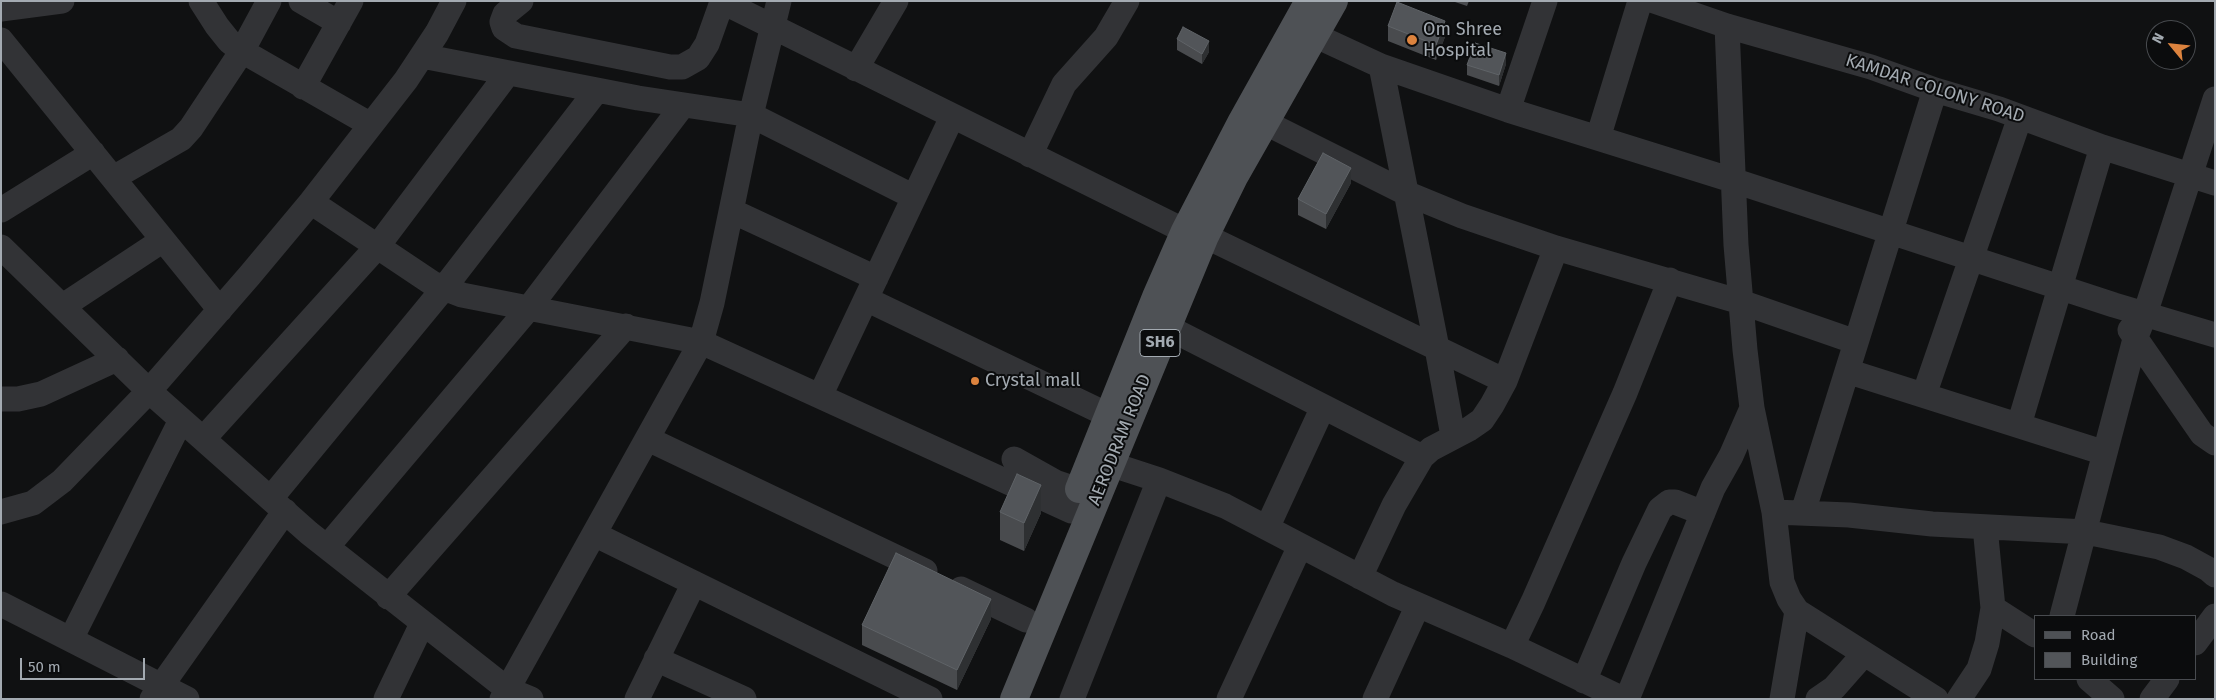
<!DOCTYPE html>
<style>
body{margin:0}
#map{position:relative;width:2216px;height:700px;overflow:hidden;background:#101112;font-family:"Fira Sans",sans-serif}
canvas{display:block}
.frame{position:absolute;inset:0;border:2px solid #a3aab1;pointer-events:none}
.legend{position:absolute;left:2034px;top:615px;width:162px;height:65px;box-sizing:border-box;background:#0b0c0d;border:1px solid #484b4f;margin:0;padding:6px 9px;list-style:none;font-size:15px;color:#a3aab1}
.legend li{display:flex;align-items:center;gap:10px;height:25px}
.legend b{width:25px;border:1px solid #484b4f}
.north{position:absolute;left:2146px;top:20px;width:50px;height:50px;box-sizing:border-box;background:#0b0c0d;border:1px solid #484b4f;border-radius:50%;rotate:298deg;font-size:14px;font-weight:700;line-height:20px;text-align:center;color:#a3aab1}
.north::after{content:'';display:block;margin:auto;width:18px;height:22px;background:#dc833e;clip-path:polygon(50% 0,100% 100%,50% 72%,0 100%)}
.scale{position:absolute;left:20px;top:658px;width:125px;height:22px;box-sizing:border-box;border:2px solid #a3aab1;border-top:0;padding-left:6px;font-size:15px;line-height:18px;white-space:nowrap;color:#a3aab1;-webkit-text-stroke:4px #0b0c0d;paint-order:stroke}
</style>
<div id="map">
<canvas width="2216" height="700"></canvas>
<div class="frame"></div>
<ul class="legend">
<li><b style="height:6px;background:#4e5155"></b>Road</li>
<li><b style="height:14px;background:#525559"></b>Building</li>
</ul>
<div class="north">N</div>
<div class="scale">50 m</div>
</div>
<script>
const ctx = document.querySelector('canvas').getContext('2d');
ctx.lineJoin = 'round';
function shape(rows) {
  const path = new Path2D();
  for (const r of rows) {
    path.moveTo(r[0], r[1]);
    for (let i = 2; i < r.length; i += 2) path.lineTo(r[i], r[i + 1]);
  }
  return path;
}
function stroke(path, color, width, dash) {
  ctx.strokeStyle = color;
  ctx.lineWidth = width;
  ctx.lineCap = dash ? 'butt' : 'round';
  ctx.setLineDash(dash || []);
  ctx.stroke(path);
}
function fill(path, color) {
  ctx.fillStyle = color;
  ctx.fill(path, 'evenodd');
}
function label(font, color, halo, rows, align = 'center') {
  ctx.font = font + ' "Fira Sans",sans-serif';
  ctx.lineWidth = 4;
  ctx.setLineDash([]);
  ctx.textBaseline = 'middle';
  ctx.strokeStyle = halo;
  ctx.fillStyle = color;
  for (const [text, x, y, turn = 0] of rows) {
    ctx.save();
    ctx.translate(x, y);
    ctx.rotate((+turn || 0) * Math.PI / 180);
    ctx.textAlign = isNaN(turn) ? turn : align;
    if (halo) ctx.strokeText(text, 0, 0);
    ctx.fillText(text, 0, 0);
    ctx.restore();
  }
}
const minor = shape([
 [201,1,217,26,229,41,242,51,371,125],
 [301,1,339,23],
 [521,1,505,14,502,22,504,28,516,36,670,67,682,67,698,58,707,44,722,2],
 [721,1,1185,231],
 [1654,1,1727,26,1871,67,1935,90,1999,109,2102,147,2215,183],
 [1,9,62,1],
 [1727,26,1736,245,1745,350,1752,408,1774,512,1782,582,1789,599,1797,611,1936,699],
 [1314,35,1381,66,1508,110,1732,180,2114,305,2215,335],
 [1,40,220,310],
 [422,56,638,98,751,115,914,197],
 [1381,66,1437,348,1453,436],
 [856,69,896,1],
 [303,87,351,1],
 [1508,110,1545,1],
 [1264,122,1406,193,1462,216,1556,248,1741,302,1856,342],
 [1598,138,1640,1],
 [1030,155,1064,84,1106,37,1127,1],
 [113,178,181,139,191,128,242,51,269,1],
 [311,202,432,283,444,288,462,295,701,342,1071,511],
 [1,210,93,153],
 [732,211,876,278],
 [1205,236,1505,381],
 [1,247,149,391,309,533,507,689,531,699],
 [866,299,1108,415],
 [63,306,163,240],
 [1167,327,1422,457],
 [2130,330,2202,434,2215,443],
 [1847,371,2105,453],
 [1924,395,2020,117],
 [820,396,952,117],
 [1,399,18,399,41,394,117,359],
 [2019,425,2102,147],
 [204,438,377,247,508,73],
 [648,439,925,571],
 [1014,459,1055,482,1079,490],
 [1110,464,1159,480,1225,506,1393,594,1512,646,1623,699],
 [271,498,444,288,597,90],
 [1,512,33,503,62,481,149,391,250,275,311,202,406,80,437,33,454,1],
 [1774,512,1849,515,1932,524,2086,532,2159,547,2186,557,2208,569,2215,575],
 [1803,512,1935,90],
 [1267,528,1323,407],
 [594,534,930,699],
 [327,547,529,308,683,105],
 [1360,577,1394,505,1422,457,1431,449,1469,429,1482,420,1492,405,1505,381,1556,248],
 [961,589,1026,620],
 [388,597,626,326],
 [1,604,187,699],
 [1993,608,2035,635],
 [2062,616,2135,339,2145,314,2215,99],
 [71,639,181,420],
 [2195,643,2215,616],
 [1512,646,1533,602,1625,393,1670,280],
 [656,659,744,699],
 [2089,679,2112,699],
 [1584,681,1634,563,1660,509,1669,502,1675,502,1703,513],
 [152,699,285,511],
 [386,699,422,624],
 [502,699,701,342,712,303,751,115,779,1],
 [637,699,694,583],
 [1072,699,1159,480],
 [1229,699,1300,546],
 [1375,699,1418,605],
 [1627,699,1713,488,1731,456,1752,408],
 [1782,699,1797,611],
 [1818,699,1834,688,1864,654],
 [1959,699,1979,669,1987,643,1993,608,1985,527],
 [2152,699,2167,679]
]);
const major = shape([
 [1079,489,1156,297,1185,231,1242,121,1309,1],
 [1014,699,1205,236,1234,177,1334,1]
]);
const wall = shape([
 [1452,1,1469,1,1467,6],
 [1388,26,1445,37,1436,60,1388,41],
 [1177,39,1209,52,1202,64,1177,50],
 [1506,64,1499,86,1467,75,1467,65],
 [1351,183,1326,229,1298,215,1298,199],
 [1000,512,1041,513,1024,551,1000,540],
 [991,619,957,690,862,645,862,625]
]);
const shadedWall = shape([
 [1445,21,1445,37,1436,60,1436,45],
 [1209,41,1209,52,1202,64,1202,54],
 [1506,53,1506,64,1499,86,1499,75],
 [1351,168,1351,183,1326,229,1326,214],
 [1041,485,1041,513,1024,551,1024,523],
 [991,599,991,619,957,690,957,670]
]);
const building = shape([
 [1397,2,1445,21,1436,45,1388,26,1397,2],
 [1183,27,1209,41,1202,54,1177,39,1183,27],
 [1475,43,1506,53,1499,75,1467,65,1475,43],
 [1323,153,1351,168,1326,214,1298,199,1323,153],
 [1017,474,1041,485,1024,523,1000,512,1017,474],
 [896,553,991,599,957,670,862,625,896,553]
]);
const markers = [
 [1412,40,6,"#dc833e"],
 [975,381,5,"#dc833e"]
];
const shields = [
 [1160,343,40]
];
const shieldNames = [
 ["SH6",1160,343]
];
const poiNames = [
 ["Om Shree",1423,30],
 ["Hospital",1423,51],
 ["Crystal mall",985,381]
];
const streetNames = [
 ["KAMDAR COLONY ROAD",1935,89,18],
 ["AERODRAM ROAD",1120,440,-68]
];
stroke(minor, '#323336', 25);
stroke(major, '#4e5155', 28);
fill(wall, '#494b4e');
fill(shadedWall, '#2e3032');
fill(building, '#525559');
stroke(building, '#5f6367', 1);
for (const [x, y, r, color] of markers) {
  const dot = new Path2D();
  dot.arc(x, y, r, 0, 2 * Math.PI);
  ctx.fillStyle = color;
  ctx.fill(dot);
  stroke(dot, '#0b0c0d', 2);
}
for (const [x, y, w] of shields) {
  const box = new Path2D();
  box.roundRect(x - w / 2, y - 13.5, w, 27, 4);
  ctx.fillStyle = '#0b0c0d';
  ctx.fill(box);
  stroke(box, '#a3aab1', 1);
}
label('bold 16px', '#a3aab1', null, shieldNames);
label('18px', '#a3aab1', '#0b0c0d', poiNames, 'left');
label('18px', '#a3aab1', '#0b0c0d', streetNames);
</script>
